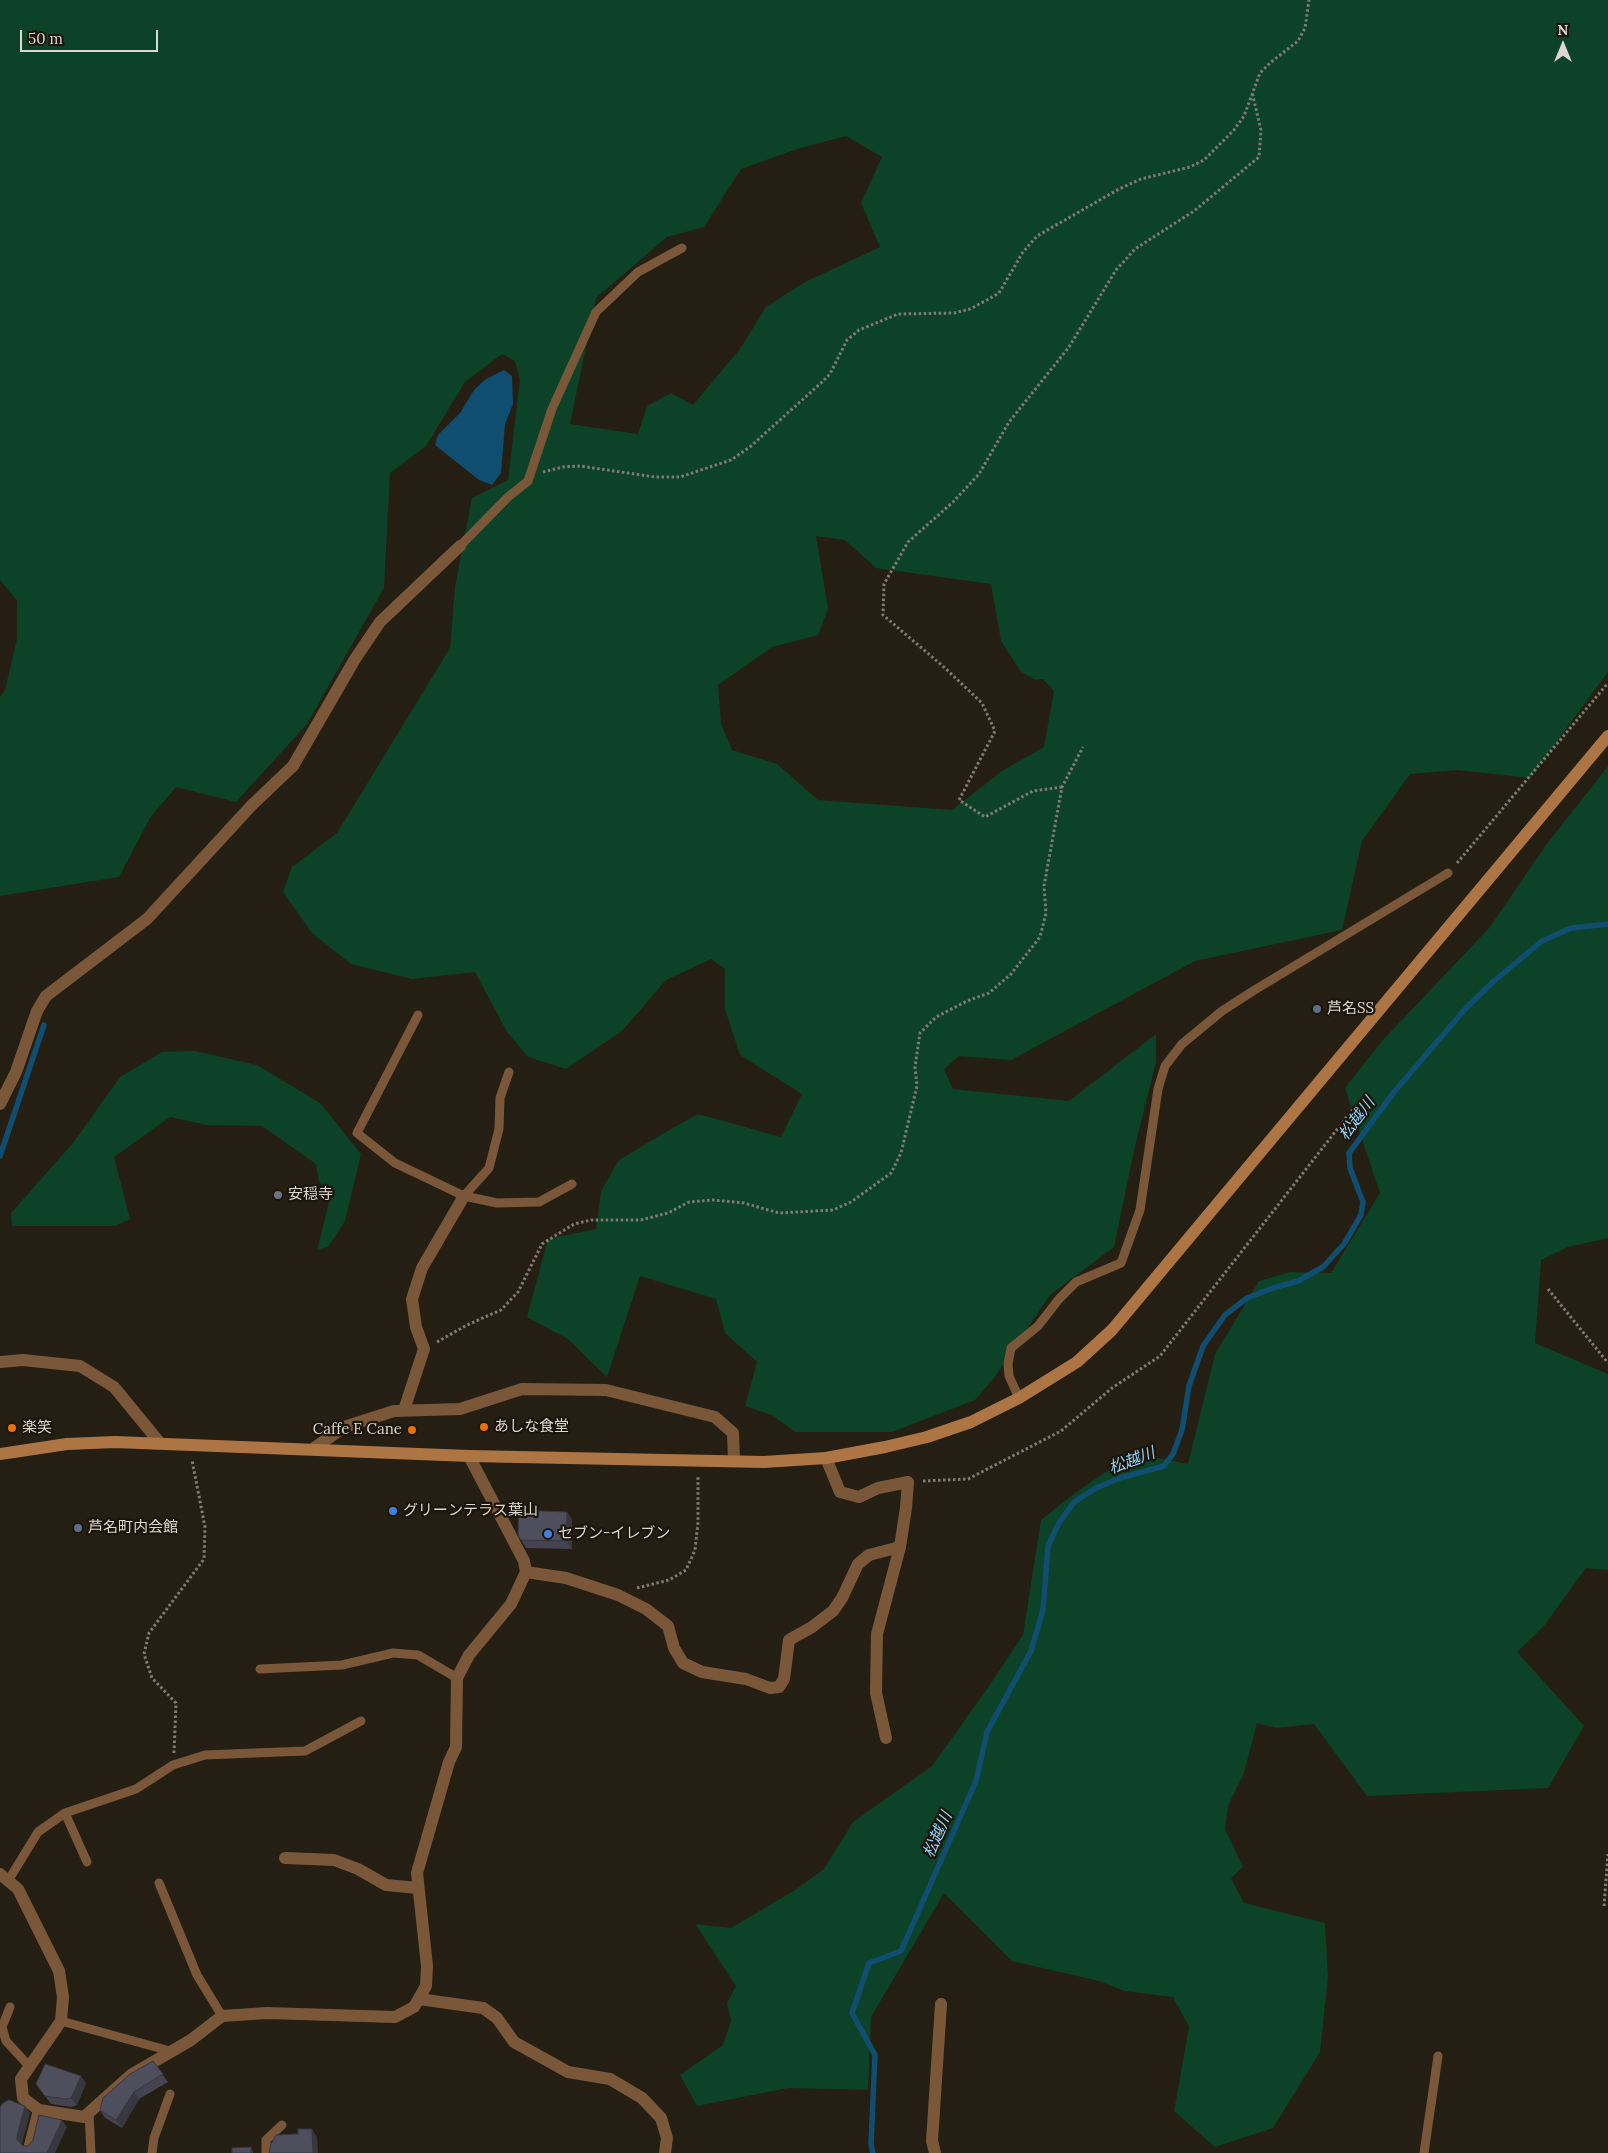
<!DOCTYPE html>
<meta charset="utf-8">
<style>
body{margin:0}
#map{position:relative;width:1608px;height:2153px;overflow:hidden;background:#251e13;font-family:Lora,serif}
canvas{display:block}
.north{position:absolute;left:1538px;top:20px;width:50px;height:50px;-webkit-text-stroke:4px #1c150a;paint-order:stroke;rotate:0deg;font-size:14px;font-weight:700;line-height:20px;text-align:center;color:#dcd7d0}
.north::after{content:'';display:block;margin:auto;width:18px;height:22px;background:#dcd7d0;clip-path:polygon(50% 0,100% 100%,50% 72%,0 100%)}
.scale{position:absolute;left:20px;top:30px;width:138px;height:22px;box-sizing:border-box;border:2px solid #dcd7d0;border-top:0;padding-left:6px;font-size:15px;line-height:18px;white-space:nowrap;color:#dcd7d0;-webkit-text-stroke:4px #1c150a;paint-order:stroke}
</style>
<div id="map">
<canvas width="1608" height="2153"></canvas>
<div class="north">N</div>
<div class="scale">50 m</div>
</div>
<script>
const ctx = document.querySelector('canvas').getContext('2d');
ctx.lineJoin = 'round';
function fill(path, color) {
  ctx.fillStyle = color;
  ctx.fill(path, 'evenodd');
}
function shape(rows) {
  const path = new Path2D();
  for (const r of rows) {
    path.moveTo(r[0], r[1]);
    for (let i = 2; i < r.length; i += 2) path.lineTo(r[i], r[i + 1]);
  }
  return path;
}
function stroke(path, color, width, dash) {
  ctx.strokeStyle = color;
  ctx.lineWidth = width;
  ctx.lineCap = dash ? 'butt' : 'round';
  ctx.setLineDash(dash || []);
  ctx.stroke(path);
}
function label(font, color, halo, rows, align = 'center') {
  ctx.font = font + ' Lora,"Noto Sans JP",serif';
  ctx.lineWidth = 4.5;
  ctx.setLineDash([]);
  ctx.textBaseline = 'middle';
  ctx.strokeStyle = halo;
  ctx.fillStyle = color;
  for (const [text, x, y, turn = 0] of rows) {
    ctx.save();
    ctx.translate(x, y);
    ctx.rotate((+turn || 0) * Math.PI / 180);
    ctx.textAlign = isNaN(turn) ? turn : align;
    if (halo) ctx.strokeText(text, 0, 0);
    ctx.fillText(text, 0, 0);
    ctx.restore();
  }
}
const green = shape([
 [0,0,1608,0,1608,672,1530,778,1458,770,1410,774,1362,841,1342,930,1195,961,1011,1060,959,1056,944,1069,953,1089,1069,1101,1156,1034,1156,1062,1135,1146,1114,1247,1050,1295,994,1378,975,1400,892,1432,795,1432,772,1415,745,1406,757,1362,725,1333,716,1299,640,1276,607,1377,568,1339,527,1317,548,1239,596,1229,601,1191,619,1160,664,1133,698,1114,781,1137,802,1094,740,1055,725,1009,725,969,711,959,666,980,622,1031,566,1069,528,1057,507,1032,475,972,412,979,351,964,312,933,283,892,292,867,337,833,450,648,455,587,472,498,508,480,520,380,515,361,502,354,465,382,426,446,390,473,384,588,307,724,236,802,176,787,150,818,119,877,0,896,0,697,5,690,17,639,17,601,0,580],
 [846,136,882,157,861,203,880,247,805,282,766,307,740,349,693,405,671,393,647,406,638,434,570,424,596,298,667,237,704,227,741,169,800,148],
 [816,536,845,540,876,568,991,584,1001,641,1020,671,1035,680,1043,679,1054,691,1044,747,1002,771,952,810,818,800,777,764,732,750,721,724,718,685,772,647,818,635,828,609],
 [1608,766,1608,1238,1568,1247,1541,1260,1535,1343,1608,1374,1608,1570,1586,1568,1544,1626,1517,1652,1584,1726,1548,1788,1367,1796,1314,1724,1276,1728,1257,1723,1244,1773,1228,1806,1225,1829,1243,1867,1231,1878,1244,1903,1325,1923,1328,1978,1320,2052,1273,2128,1215,2147,1174,2111,1189,2027,1173,1997,1125,1991,1099,1981,1012,1961,944,1893,871,2017,868,2090,788,2088,697,2106,680,2075,723,2045,731,2021,727,2003,736,1986,695,1924,731,1928,795,1890,824,1869,853,1822,932,1766,987,1689,1023,1635,1041,1520,1075,1493,1133,1453,1188,1464,1215,1354,1259,1281,1290,1272,1331,1273,1380,1193,1345,1088,1382,1041,1490,927,1546,845],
 [195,1051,257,1065,320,1103,361,1154,345,1221,329,1246,317,1250,330,1198,319,1181,316,1164,262,1126,207,1125,170,1117,114,1157,130,1219,115,1226,12,1226,11,1213,73,1143,120,1077,162,1052]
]);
const water = shape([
 [504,370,512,376,513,404,505,424,501,473,492,485,479,480,435,445,438,435,460,413,474,390,486,379]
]);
const stream = shape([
 [0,1156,44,1025],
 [873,2153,871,2144,875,2055,852,2013,869,1963,901,1951,976,1781,987,1732,1031,1651,1043,1610,1048,1546,1059,1523,1074,1502,1096,1488,1120,1478,1164,1466,1173,1454,1182,1430,1189,1386,1203,1346,1225,1315,1247,1298,1273,1288,1298,1281,1323,1267,1344,1244,1361,1215,1363,1202,1350,1168,1349,1153,1394,1092,1466,1008,1494,981,1542,941,1571,928,1608,924]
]);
const path = shape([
 [543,472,563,467,580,466,655,477,680,477,731,460,751,446,821,383,830,374,847,340,859,330,898,314,954,313,970,309,987,300,999,293,1023,252,1037,236,1119,189,1141,179,1190,167,1204,160,1234,130,1244,116,1260,73,1271,62,1298,41,1305,28,1309,0],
 [1062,787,1033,791,985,817,959,800,995,731,982,703,945,668,883,615,884,584,908,542,953,502,979,474,1009,422,1069,347,1116,270,1135,249,1194,211,1259,157,1261,130,1252,92],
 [1457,863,1608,683],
 [1548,1289,1608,1363],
 [437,1342,467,1325,501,1310,518,1292,542,1244,574,1224,591,1220,641,1220,668,1213,689,1202,713,1200,744,1203,779,1213,833,1210,851,1202,891,1173,901,1153,917,1086,915,1067,920,1033,936,1017,967,1001,989,993,1011,974,1040,937,1046,913,1044,886,1062,787,1083,747],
 [923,1481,968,1479,1061,1431,1112,1388,1160,1356,1353,1109],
 [637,1588,669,1580,686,1570,695,1550,698,1522,698,1476],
 [174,1753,176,1703,152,1678,144,1654,149,1633,204,1559,205,1527,192,1460],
 [1604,1906,1608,1854]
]);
const lane = shape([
 [460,546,508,497,528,481,552,409,596,312,638,272,682,248],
 [418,1015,357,1133,395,1163,464,1196,497,1203,539,1202,572,1184],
 [464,1196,489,1168,499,1129,500,1098,509,1072],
 [1019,1398,1009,1376,1008,1364,1011,1348,1038,1326,1059,1299,1076,1282,1121,1263,1140,1210,1158,1089,1165,1066,1182,1044,1222,1011,1253,991,1448,873],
 [260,1669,342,1665,393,1653,418,1655,457,1678],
 [87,1862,65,1813,136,1789,173,1765,205,1755,305,1751,361,1721],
 [8,1881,38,1832,65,1813],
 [159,1883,197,1975,222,2016],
 [10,2007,2,2027,6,2041,29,2066],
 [61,2021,170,2051],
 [89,2112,91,2153],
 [152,2153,154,2138,170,2094],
 [266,2153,266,2140,282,2125],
 [1424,2153,1438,2056]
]);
const street = shape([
 [0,1104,16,1072,37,1011,46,996,147,919,252,805,293,766,355,659,380,622,460,546],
 [0,1362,23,1360,80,1366,114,1387,160,1443],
 [404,1410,424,1349,416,1327,412,1299,422,1268,464,1196],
 [313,1449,344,1427,394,1411,460,1409,522,1389,606,1390,715,1417,733,1433,734,1461],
 [826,1458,840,1492,859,1497,878,1488,908,1482,906,1508,900,1547,877,1634,876,1693,886,1738],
 [526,1572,566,1578,618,1595,646,1609,668,1626,674,1648,683,1663,702,1672,746,1679,770,1688,779,1687,784,1679,789,1640,812,1627,833,1611,842,1598,858,1564,869,1555,900,1547],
 [285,1858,334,1860,358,1869,386,1885,418,1888],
 [0,1874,18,1889,59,1971,63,1997,61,2021,21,2079,23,2098,39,2110,84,2117,131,2075,191,2040,222,2016,267,2013,395,2017,414,2007,426,1986,427,1966,417,1873,449,1762,456,1747,457,1678,469,1655,511,1604,526,1572,524,1561,469,1456],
 [419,1999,483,2008,497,2018,514,2042,568,2072,610,2079,642,2098,661,2118,667,2138,665,2153],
 [30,2145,39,2110],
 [935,2153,932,2141,941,2004]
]);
const secondary = shape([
 [0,1454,67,1444,115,1442,469,1456,764,1462,826,1458,885,1447,927,1437,971,1422,1019,1398,1077,1362,1112,1330,1608,736]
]);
const wall = shape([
 [572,1519,572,1549,526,1548,521,1540],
 [153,2061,168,2082,139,2099,122,2128,105,2118,100,2110],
 [86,2083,77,2105,71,2107,51,2104,36,2084]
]);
const shadedWall = shape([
 [567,1512,572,1519,572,1549,566,1541],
 [81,2076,86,2083,77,2105,71,2098],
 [134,2092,139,2099,122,2128,116,2120],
 [25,2106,30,2113,22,2143,22,2148,17,2140,17,2136],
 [62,2120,67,2127,55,2153,47,2153],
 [312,2129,317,2137,318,2153,313,2153],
 [251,2147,253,2151,253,2153,251,2153]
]);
const building = shape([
 [519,1510,567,1512,566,1541,521,1540,518,1535,519,1510],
 [153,2061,163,2074,134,2092,116,2120,100,2110,103,2098,130,2074,153,2061],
 [45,2064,81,2076,71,2098,66,2099,45,2096,36,2084,45,2064],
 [9,2100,25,2106,17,2136,17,2140,23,2146,28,2146,33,2140,39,2115,62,2120,47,2153,0,2153,0,2107,3,2103,9,2100],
 [298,2129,312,2129,313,2153,269,2153,271,2144,276,2135,298,2134,298,2129],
 [251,2147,251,2153,232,2153,232,2148,251,2147]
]);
const markers = [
 [1317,1009,5,"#5c6f8a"],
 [278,1195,5,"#6b7280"],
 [484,1427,5,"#e8710a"],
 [12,1428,5,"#e8710a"],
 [412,1430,5,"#e8710a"],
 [393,1511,5,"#3f7fe0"],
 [78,1528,5,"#5c6f8a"],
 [548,1534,5,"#3f7fe0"]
];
const poiNames = [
 ["芦名SS",1327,1009],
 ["安穏寺",288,1195],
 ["あしな食堂",494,1427],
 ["楽笑",22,1428],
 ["Caffe E Cane",402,1430,"right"],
 ["グリーンテラス葉山",403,1511],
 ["芦名町内会館",88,1528],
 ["セブン-イレブン",558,1534]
];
const waterNames = [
 ["松越川",1357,1119,-53],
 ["松越川",1132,1461,-21],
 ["松越川",938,1835,-66]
];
fill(green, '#0c4227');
fill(water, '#0f4e70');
stroke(stream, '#0f4e70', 5.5);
stroke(path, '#817b72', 3, [2.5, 2.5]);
stroke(lane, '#7a5739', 9);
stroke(street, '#7a5739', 12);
stroke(secondary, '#ae7544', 12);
fill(wall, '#44434f');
fill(shadedWall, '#373740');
fill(building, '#4f4e5c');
stroke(building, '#373740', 1);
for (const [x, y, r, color] of markers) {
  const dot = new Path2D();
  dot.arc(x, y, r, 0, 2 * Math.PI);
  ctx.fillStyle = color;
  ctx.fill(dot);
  stroke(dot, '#1c150a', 2);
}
label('15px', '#dcd7d0', '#1c150a', poiNames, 'left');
label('italic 16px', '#8fd1fb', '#1c150a', waterNames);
</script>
